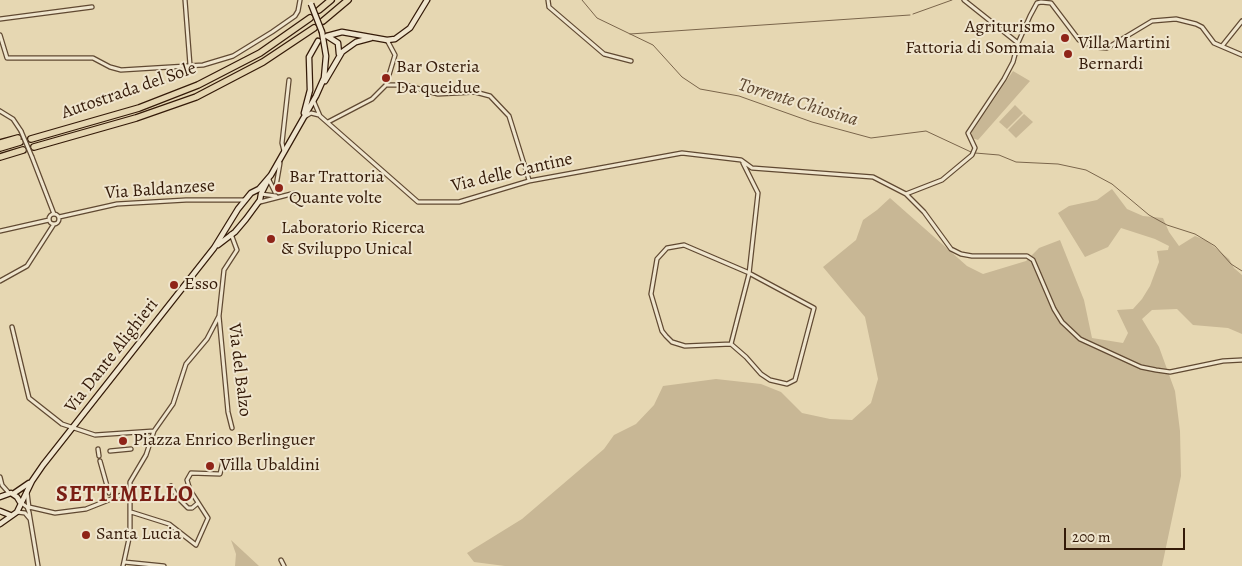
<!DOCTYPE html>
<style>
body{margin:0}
#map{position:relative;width:1242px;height:566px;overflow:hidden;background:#e6d7b2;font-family:Alegreya,serif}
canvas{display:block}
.scale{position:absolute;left:1064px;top:528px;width:121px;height:22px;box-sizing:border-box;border:2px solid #341a08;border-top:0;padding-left:6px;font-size:15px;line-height:18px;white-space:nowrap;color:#341a08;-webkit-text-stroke:4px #efe5cd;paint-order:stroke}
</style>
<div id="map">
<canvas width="1242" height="566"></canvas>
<div class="scale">200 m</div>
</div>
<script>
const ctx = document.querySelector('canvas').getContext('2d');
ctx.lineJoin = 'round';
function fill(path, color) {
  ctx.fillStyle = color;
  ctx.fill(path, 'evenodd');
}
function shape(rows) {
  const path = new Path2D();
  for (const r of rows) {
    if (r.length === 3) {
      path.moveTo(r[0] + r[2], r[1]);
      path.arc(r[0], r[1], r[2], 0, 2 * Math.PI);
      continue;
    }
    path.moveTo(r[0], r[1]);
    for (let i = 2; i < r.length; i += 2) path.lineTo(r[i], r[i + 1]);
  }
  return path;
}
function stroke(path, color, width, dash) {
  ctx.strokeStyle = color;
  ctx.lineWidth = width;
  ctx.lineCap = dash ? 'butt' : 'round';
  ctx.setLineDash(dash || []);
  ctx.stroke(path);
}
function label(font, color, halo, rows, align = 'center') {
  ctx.font = font + ' Alegreya,serif';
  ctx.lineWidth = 4;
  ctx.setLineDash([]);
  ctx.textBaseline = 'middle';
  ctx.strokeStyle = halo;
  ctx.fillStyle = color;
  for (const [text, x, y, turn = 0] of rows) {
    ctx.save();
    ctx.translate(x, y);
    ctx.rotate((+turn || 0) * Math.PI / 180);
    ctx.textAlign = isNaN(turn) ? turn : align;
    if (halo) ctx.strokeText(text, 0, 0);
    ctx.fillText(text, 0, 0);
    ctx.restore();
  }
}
const green = shape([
 [1013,71,1030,81,978,140,972,138,972,132],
 [1015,105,1023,113,1007,129,999,122],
 [1024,114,1033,122,1016,138,1008,130],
 [1112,189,1127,209,1143,216,1163,218,1169,232,1179,246,1195,236,1207,241,1229,259,1234,268,1242,275,1242,334,1228,328,1193,325,1177,309,1152,310,1142,319,1159,347,1175,391,1180,431,1181,476,1162,566,505,566,474,562,467,553,522,519,604,449,614,435,636,424,654,405,663,386,716,379,761,384,781,392,802,413,830,419,852,420,871,403,878,379,865,317,823,267,856,240,863,220,877,210,890,198,967,266,983,274,1026,261,1039,248,1060,240,1084,300,1092,338,1123,343,1128,333,1117,310,1133,309,1142,299,1150,286,1159,262,1157,251,1168,250,1169,246,1155,239,1121,228,1108,247,1085,257,1058,213,1069,206,1097,200],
 [231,540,259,566,235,566,236,554]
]);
const stream = shape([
 [582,0,597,18,653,45,682,77,700,89,739,96,812,122,871,138,926,131,971,152],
 [913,14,952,0],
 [630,34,910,15],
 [975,153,999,155,1016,162,1058,164,1086,170,1112,184,1149,215,1167,225,1195,234,1215,246,1231,264,1242,271]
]);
const street = shape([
 [185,0,190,65],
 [548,0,549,7,604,54,631,61],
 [964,0,1018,43],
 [0,19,92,7],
 [0,35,7,58,93,58,110,67,121,70,203,65,233,56,272,32,295,16,298,11,300,0],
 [1222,46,1242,21],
 [386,85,405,85,438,94,475,92,490,96,509,116,529,180],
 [314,102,320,116,418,202,459,202,529,181,682,153,741,160,752,168,873,177,906,194,942,180,972,155,975,148,968,133,1004,79,1013,62,1018,43,1030,16,1037,3,1041,2,1051,3,1079,40,1094,47,1107,48,1152,21,1176,19,1196,24,1202,27,1214,43,1242,55],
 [0,111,13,119,21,131],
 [306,116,311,113,319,115],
 [328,122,372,99,386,85,395,55,387,40],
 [284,151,282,143,289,80],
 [32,157,54,214],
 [269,180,275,192],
 [275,192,280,163],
 [261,194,276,196],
 [906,194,924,212,951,249,961,254,972,256,1027,256,1033,260,1054,309,1062,322,1080,339,1141,367,1156,370,1170,372,1223,361,1242,360],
 [260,202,295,193],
 [54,219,5],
 [59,217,117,204,186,200,244,200],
 [0,231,49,220],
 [684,245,747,272,814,308,795,380,787,384,770,380,761,374,746,357,731,344,685,346,672,342,666,336,662,331,651,294,657,259,667,248,684,245],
 [0,281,27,266,54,224],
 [219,316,228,412,232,428],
 [12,327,29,398,62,424,95,435,154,431],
 [731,344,749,274,758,193,743,163],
 [98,449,99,456],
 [110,451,131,449],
 [100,461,109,493],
 [0,477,2,485,9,493],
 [171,486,177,497,188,508,192,508,198,503],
 [27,492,29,508],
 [20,502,27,507,29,512,38,566],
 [29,507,55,513,86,509,129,492],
 [17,512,25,513,30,519],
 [131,512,169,524,196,545,208,518,190,490,187,480,191,473,220,474,223,461],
 [281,560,284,566],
 [124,562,164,566],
 [123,566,130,534,130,482,146,455,154,431,173,404,186,364,207,339,219,316,224,270,237,250,231,234]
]);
const secondary = shape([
 [327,36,342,32,387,40,395,39,410,28,427,0],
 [327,36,338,43,339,54],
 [325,81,342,52,356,42,371,38],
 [304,113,310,90,309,57,318,41],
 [218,245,235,232,246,219,260,200,261,194,268,180],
 [13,494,29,483],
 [0,497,11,493,17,497,20,502],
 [0,511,10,515],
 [0,524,17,512,32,481,43,465,214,248,238,209,251,193,259,189,271,175,316,96,324,78,326,56,322,32]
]);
const highway = shape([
 [319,10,331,0],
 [323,21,348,0],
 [31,139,139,108,198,85,260,53,310,18],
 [0,143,18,138],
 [34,147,136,118,196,97,263,62,314,28],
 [0,148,20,142],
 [0,157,23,150]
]);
const streetBridge = shape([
 [21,131,32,157]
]);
const secondaryBridge = shape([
 [311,4,322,32]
]);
const markers = [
 [1065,38,5,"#8f2418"],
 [1068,54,5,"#8f2418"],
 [386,78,5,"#8f2418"],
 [279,188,5,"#8f2418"],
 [271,239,5,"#8f2418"],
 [174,285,5,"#8f2418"],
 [123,441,5,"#8f2418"],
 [210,466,5,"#8f2418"],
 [86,535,5,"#8f2418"]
];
const poiNames = [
 ["Agriturismo",1055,28,"right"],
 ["Fattoria di Sommaia",1055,49,"right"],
 ["Villa Martini",1078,44],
 ["Bernardi",1078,65],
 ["Bar Osteria",396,68],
 ["Da queidue",396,89],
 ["Bar Trattoria",289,178],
 ["Quante volte",289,199],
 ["Laboratorio Ricerca",281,229],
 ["& Sviluppo Unical",281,250],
 ["Esso",184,285],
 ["Piazza Enrico Berlinguer",133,441],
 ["Villa Ubaldini",220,466],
 ["Santa Lucia",96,535]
];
const streetNames = [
 ["Autostrada del Sole",129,91,-19],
 ["Via delle Cantine",512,173,-13],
 ["Via Baldanzese",160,190,-4],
 ["Via Dante Alighieri",112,356,-52],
 ["Via del Balzo",239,370,83]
];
const waterNames = [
 ["Torrente Chiosina",798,103,17]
];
const districtNames = [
 ["SETTIMELLO",125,496]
];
fill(green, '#c8b795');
stroke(stream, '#7a654b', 1);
stroke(street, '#604932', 5.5);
stroke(secondary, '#341a08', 7);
stroke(highway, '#341a08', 8);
stroke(street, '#efe5cd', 3);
stroke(secondary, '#efe5cd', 4.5);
stroke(highway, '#e6d7b2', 5.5);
stroke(streetBridge, '#604932', 5.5, []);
stroke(secondaryBridge, '#341a08', 7, []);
stroke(streetBridge, '#efe5cd', 3);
stroke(secondaryBridge, '#efe5cd', 4.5);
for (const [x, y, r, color] of markers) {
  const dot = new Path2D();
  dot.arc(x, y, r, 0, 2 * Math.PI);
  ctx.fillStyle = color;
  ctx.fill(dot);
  stroke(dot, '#efe5cd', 2);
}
label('18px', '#341a08', '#efe5cd', poiNames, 'left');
label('18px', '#341a08', '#efe5cd', streetNames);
label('italic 19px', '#5d462f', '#efe5cd', waterNames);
ctx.letterSpacing = '1px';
label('bold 22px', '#7a1f14', '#efe5cd', districtNames);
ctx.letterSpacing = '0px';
</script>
